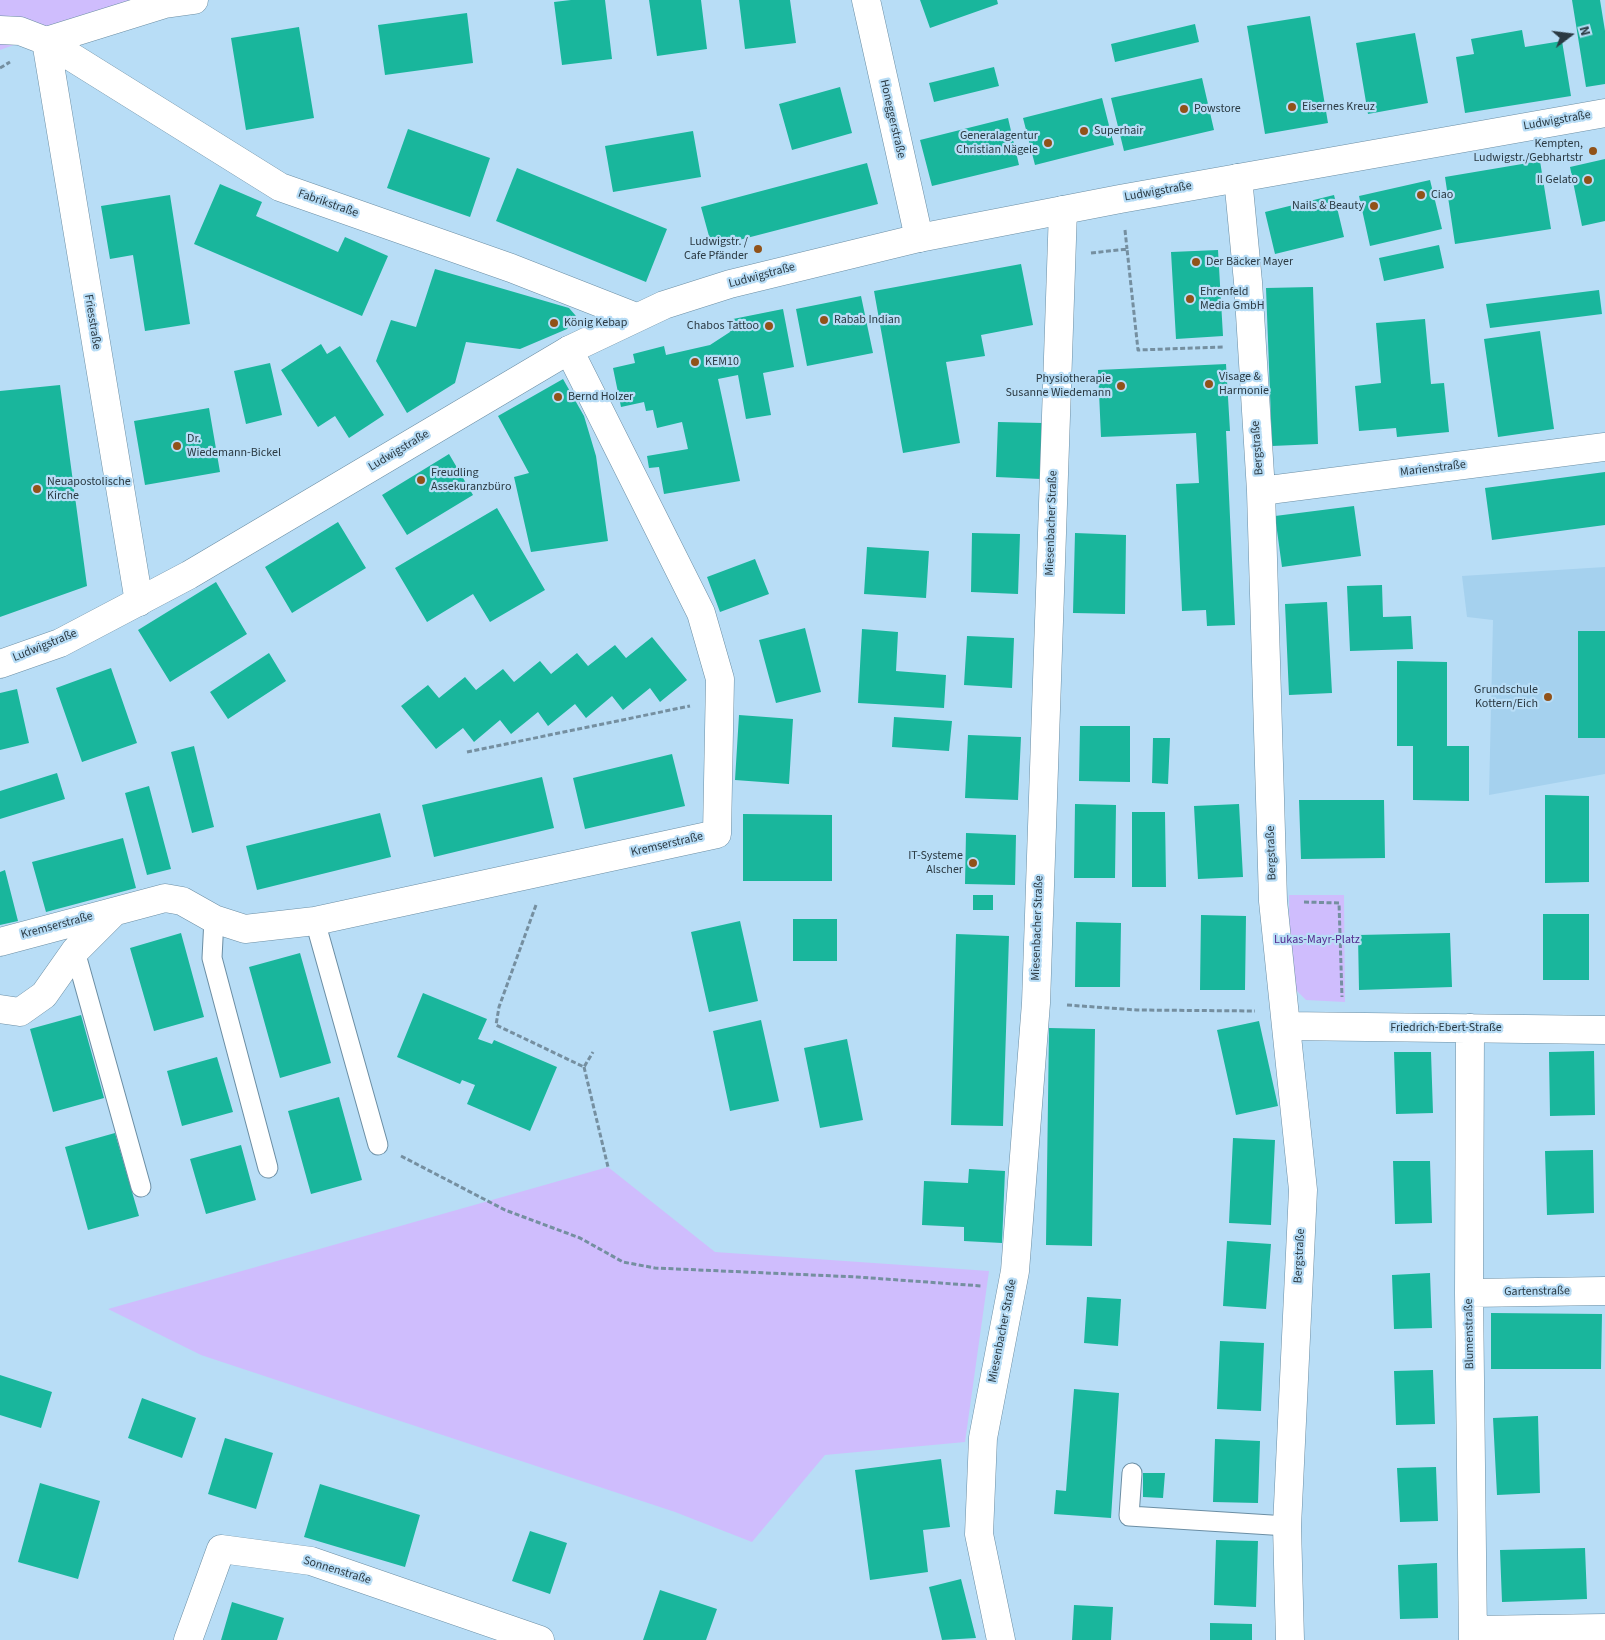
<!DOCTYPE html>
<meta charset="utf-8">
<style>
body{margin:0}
#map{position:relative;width:1605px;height:1640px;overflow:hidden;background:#b8ddf6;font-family:"Source Sans 3",sans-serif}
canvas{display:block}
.north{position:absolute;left:1545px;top:10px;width:50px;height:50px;-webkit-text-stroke:4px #b8ddf6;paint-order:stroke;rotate:75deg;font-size:14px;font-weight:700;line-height:20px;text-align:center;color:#2b3a43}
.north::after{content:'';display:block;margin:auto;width:18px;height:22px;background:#2b3a43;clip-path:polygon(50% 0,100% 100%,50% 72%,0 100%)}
</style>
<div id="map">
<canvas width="1605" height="1640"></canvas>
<div class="north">N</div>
</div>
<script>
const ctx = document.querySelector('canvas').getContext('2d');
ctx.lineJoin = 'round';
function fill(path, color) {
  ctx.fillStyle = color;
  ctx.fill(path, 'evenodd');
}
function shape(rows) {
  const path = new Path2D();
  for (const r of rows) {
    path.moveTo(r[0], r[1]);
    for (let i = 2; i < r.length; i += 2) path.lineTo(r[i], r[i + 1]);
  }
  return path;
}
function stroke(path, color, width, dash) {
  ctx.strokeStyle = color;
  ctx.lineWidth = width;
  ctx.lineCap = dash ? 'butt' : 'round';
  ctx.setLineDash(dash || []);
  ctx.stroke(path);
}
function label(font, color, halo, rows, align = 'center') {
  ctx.font = font + ' "Source Sans 3",sans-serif';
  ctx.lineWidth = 4.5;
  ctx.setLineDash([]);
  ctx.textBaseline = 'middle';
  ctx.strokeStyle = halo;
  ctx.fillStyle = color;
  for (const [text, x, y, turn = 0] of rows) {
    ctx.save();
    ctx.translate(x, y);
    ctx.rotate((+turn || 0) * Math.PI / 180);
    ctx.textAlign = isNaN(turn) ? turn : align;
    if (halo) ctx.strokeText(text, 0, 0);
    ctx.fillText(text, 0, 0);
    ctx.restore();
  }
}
const built = shape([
 [1605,567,1605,774,1489,795,1493,620,1467,617,1462,576]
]);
const green = shape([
 [0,0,136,0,0,50],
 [1289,895,1344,895,1345,1002,1306,1000,1290,984],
 [608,1167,715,1252,989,1271,965,1442,825,1455,752,1542,675,1512,201,1355,108,1309]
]);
const building = shape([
 [571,0,605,0,612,59,562,65,554,2],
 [649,0,701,0,707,49,657,56],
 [739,0,790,0,796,43,745,49],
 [920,0,997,0,998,4,930,28],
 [1572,0,1600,0,1605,31,1605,84,1586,87],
 [467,13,473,63,385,75,378,25],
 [1310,16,1328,123,1265,134,1247,26],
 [1195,24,1199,42,1115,62,1111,44],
 [299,27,314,118,246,130,231,38],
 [1522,30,1525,47,1562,41,1571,96,1465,113,1456,57,1474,54,1471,39],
 [1415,33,1428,103,1368,114,1356,43],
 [994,67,999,86,934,102,929,83],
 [1202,78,1214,130,1124,151,1111,98],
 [840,87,852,133,792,150,779,104],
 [1102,98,1114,145,1035,165,1023,118],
 [1008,118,1019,165,932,186,920,140],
 [408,129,490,158,470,217,387,188],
 [693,131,701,177,613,192,605,146],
 [1605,159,1605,221,1582,226,1570,167],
 [1540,161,1551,229,1455,244,1445,177],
 [867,163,878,204,712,247,701,207],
 [517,168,667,229,646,282,496,221],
 [1430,180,1442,229,1370,246,1359,196],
 [220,184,262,202,256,216,338,252,345,237,388,256,362,316,194,244],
 [170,195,190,324,145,331,133,255,110,259,101,206],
 [1334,195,1344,237,1275,254,1265,212],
 [1439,245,1444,268,1384,281,1379,258],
 [1218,250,1223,336,1176,339,1171,252],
 [1021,264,1033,325,981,335,985,356,946,362,960,443,903,453,874,291],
 [435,269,569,308,576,316,567,329,520,349,466,342,455,383,407,413,376,361,391,320,416,327],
 [1313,287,1318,444,1272,446,1266,288],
 [1599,290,1602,314,1490,328,1486,304],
 [861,296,873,353,807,366,796,309],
 [783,309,794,367,763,373,771,415,746,419,738,375,718,379,740,481,664,494,659,467,649,468,647,456,688,449,682,422,657,428,653,410,646,411,644,402,621,407,613,368,635,363,633,354,664,346,666,355,710,345,730,332,728,320],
 [1425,319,1431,384,1444,383,1449,432,1397,437,1396,428,1359,431,1355,386,1381,383,1376,323],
 [1540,331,1554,429,1498,437,1484,339],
 [321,344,327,354,340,346,384,415,349,438,335,416,318,427,281,370],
 [270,363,282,415,246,424,234,371],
 [1226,364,1230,431,1226,431,1235,625,1207,626,1206,610,1182,611,1176,484,1199,483,1196,433,1101,437,1098,370],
 [563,379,584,416,596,456,608,541,531,552,514,477,529,473,498,416],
 [60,385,87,586,0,617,0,391],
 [209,408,220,472,145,485,134,421],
 [998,422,1043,423,1041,479,996,477],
 [449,454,473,495,407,535,382,495],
 [1605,472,1605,525,1492,540,1485,488],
 [1354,506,1361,556,1282,567,1275,516],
 [497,508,545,590,490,622,473,594,427,622,395,568],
 [338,522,366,568,292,613,265,567],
 [972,533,1020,534,1018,594,971,592],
 [1075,533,1126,535,1125,614,1073,613],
 [867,547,929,551,926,598,864,594],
 [755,559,769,594,720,612,707,577],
 [216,582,247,634,170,682,138,630],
 [1382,585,1383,617,1411,616,1413,649,1350,651,1347,586],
 [1327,602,1332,693,1289,695,1285,604],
 [805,628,821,692,776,703,759,640],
 [862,629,898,632,896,671,946,675,944,708,858,703],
 [1578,631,1605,631,1605,738,1578,738],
 [967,636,1014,638,1012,688,964,685],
 [652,637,687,680,660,702,650,688,623,710,612,696,586,718,575,704,548,726,538,712,511,734,500,720,474,742,463,728,436,749,401,706,428,685,439,698,465,677,476,690,503,669,514,682,540,661,551,674,577,653,588,666,615,645,626,658],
 [269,653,286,681,228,719,210,692],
 [1397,661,1447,662,1447,746,1469,746,1469,801,1413,800,1413,746,1397,746],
 [111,668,137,743,82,762,56,688],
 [17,689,29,743,0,750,0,693],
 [739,715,793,719,789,784,735,780],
 [894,717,952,721,949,751,892,747],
 [1080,726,1130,726,1130,782,1079,781],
 [968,735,1021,737,1018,800,965,798],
 [1153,738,1170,738,1168,784,1152,783],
 [194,746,214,827,192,833,171,752],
 [672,754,685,806,585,829,573,778],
 [57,773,65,799,0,819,0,791],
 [542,777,554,828,434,857,422,805],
 [149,786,171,869,147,875,125,793],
 [1545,795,1589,796,1589,882,1545,883],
 [1299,800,1384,800,1385,858,1301,859],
 [1075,804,1116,805,1115,878,1074,878],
 [1239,804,1243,877,1198,879,1194,806],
 [1132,812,1165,812,1166,887,1132,887],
 [380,813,391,857,257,890,246,846],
 [743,814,832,815,832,881,743,881],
 [966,833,1016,835,1015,885,965,884],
 [123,838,136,888,46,912,32,862],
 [5,870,18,921,0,925,0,872],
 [973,895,993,895,993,910,973,910],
 [1543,914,1589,914,1589,980,1543,980],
 [1201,915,1246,916,1245,990,1200,990],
 [793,919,837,919,837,961,793,961],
 [740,921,758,1001,709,1012,691,932],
 [1076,922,1121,923,1120,987,1075,987],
 [181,933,204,1017,154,1031,130,948],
 [1450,933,1452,987,1359,990,1358,935],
 [956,934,1009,936,1003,1126,951,1125],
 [300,953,331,1063,280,1078,249,967],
 [423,993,487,1019,478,1039,492,1044,494,1040,557,1067,530,1131,467,1104,475,1085,462,1080,460,1084,397,1057],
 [81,1015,104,1098,53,1112,30,1029],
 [761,1020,779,1101,730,1111,713,1031],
 [1259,1021,1278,1106,1236,1115,1217,1030],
 [1049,1028,1095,1029,1092,1246,1046,1245],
 [847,1039,863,1120,820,1128,804,1048],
 [1594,1051,1595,1115,1550,1116,1549,1052],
 [1394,1052,1431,1052,1433,1113,1396,1114],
 [217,1057,233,1112,182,1126,167,1071],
 [339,1097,362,1180,311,1194,288,1111],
 [115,1133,139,1216,88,1230,65,1147],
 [1233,1138,1275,1140,1271,1225,1229,1223],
 [241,1145,256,1200,206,1214,190,1159],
 [1593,1150,1594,1213,1547,1215,1545,1151],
 [1393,1161,1430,1161,1432,1223,1395,1224],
 [969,1169,1005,1171,1002,1243,964,1241,964,1227,922,1225,924,1181,968,1183],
 [1227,1241,1271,1244,1266,1309,1223,1306],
 [1430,1273,1432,1328,1394,1329,1392,1275],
 [1087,1297,1121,1299,1118,1346,1084,1343],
 [1491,1313,1602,1314,1601,1369,1491,1369],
 [1220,1341,1264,1343,1261,1411,1217,1409],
 [1433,1370,1435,1424,1396,1425,1394,1371],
 [0,1375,52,1392,41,1428,0,1415],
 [1074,1389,1119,1393,1111,1518,1054,1514,1056,1490,1066,1491],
 [142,1398,196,1418,182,1458,128,1438],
 [1538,1416,1540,1493,1497,1495,1493,1418],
 [225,1438,273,1453,256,1509,208,1494],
 [1215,1439,1260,1441,1258,1503,1213,1502],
 [941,1459,950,1527,923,1530,928,1572,870,1580,855,1470],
 [1436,1467,1438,1521,1400,1522,1397,1468],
 [1143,1473,1165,1473,1163,1498,1143,1497],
 [40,1483,100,1501,78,1579,18,1562],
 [320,1484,420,1515,405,1567,304,1537],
 [530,1531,567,1543,550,1594,512,1581],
 [1216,1540,1258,1541,1256,1607,1214,1605],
 [1585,1548,1587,1599,1502,1602,1500,1550],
 [1437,1563,1438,1618,1400,1619,1398,1565],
 [961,1579,976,1638,942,1640,929,1587],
 [660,1590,717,1609,706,1640,643,1640],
 [232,1602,284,1618,277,1640,221,1640],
 [1074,1605,1113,1607,1111,1640,1072,1640],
 [1210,1623,1252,1624,1252,1640,1210,1640]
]);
const path = shape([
 [0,68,10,62],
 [1125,230,1127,249],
 [1091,253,1127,249,1138,350,1223,347],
 [467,752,690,706],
 [1304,902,1339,903,1342,997],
 [536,905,499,1007,496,1025,584,1067,593,1052],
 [1067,1005,1137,1010,1255,1011],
 [584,1067,608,1167],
 [401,1156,505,1210,580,1238,623,1262,655,1268,857,1277,982,1286]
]);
const lane = shape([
 [214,919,212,958,268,1168],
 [315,921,378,1145],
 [75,951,141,1187],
 [1132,1473,1129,1516,1287,1526]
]);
const street = shape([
 [866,0,919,238],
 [0,30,20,31,46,41,280,187,511,268,636,317],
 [46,41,139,602],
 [46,41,165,4,194,0],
 [1238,178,1248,282,1261,491,1273,901,1303,1190,1287,1526,1290,1640],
 [1261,491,1605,447],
 [0,942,165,898,182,901,214,919,245,929,315,921,717,834,720,679,701,613,569,350],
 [0,1009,20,1012,44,995,75,951,114,912],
 [1287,1026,1605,1030],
 [1470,1028,1469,1293,1473,1640],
 [1469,1293,1605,1291],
 [1473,1630,1605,1628],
 [188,1640,221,1549,311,1561,540,1640],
 [1001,1640,979,1534,983,1438,1015,1271,1036,1003,1063,210]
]);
const secondary = shape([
 [0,664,60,643,189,575,569,350,664,305,730,284,919,238,1120,199,1605,113]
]);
const markers = [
 [1292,107,5,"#915219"],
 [1184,109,5,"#915219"],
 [1084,131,5,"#915219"],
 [1048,143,5,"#915219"],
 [1593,151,5,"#915219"],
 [1588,180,5,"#915219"],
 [1421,195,5,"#915219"],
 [1374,206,5,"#915219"],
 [758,249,5,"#915219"],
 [1196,262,5,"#915219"],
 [1190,299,5,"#915219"],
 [824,320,5,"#915219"],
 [554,323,5,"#915219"],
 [769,326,5,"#915219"],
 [695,362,5,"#915219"],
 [1209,384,5,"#915219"],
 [1121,386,5,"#915219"],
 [558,397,5,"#915219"],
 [177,446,5,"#915219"],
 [421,480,5,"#915219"],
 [37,489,5,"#915219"],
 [1548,697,5,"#915219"],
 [973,863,5,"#915219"]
];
const poiNames = [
 ["Eisernes Kreuz",1302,107],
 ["Powstore",1194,109],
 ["Superhair",1094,131],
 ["Generalagentur",1038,136,"right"],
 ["Christian Nägele",1038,150,"right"],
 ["Kempten,",1583,144,"right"],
 ["Ludwigstr./Gebhartstr",1583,158,"right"],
 ["Il Gelato",1578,180,"right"],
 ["Ciao",1431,195],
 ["Nails & Beauty",1364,206,"right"],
 ["Ludwigstr. /",748,242,"right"],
 ["Cafe Pfänder",748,256,"right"],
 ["Der Bäcker Mayer",1206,262],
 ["Ehrenfeld",1200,292],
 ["Media GmbH",1200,306],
 ["Rabab Indian",834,320],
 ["König Kebap",564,323],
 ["Chabos Tattoo",759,326,"right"],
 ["KEM10",705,362],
 ["Visage &",1219,377],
 ["Harmonie",1219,391],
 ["Physiotherapie",1111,379,"right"],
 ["Susanne Wiedemann",1111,393,"right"],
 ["Bernd Holzer",568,397],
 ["Dr.",187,439],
 ["Wiedemann-Bickel",187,453],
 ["Freudling",431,473],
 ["Assekuranzbüro",431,487],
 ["Neuapostolische",47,482],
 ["Kirche",47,496],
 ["Grundschule",1538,690,"right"],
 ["Kottern/Eich",1538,704,"right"],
 ["IT-Systeme",963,856,"right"],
 ["Alscher",963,870,"right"]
];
const streetNames = [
 ["Honeggerstraße",892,119,77],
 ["Ludwigstraße",1557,121,-10],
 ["Ludwigstraße",1158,192,-10],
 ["Fabrikstraße",328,204,19],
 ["Ludwigstraße",762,276,-15],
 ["Friesstraße",92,322,81],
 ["Bergstraße",1258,448,-94],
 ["Ludwigstraße",399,451,-31],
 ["Marienstraße",1433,469,-7],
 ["Miesenbacher Straße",1052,523,-88],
 ["Ludwigstraße",45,646,-22],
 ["Kremserstraße",667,845,-13],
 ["Bergstraße",1272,853,-92],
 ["Kremserstraße",57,926,-15],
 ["Miesenbacher Straße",1038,928,-88],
 ["Friedrich-Ebert-Straße",1446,1028],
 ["Bergstraße",1300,1256,-87],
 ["Gartenstraße",1537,1292,-1],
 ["Miesenbacher Straße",1003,1331,-79],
 ["Blumenstraße",1470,1334,-91],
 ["Sonnenstraße",337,1571,17]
];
const parkNames = [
 ["Lukas-Mayr-Platz",1317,940]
];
fill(built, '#a5d1ee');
fill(green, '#cfbdfd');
fill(building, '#19b69c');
stroke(lane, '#6b8ea4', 21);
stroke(street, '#6b8ea4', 29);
stroke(secondary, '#6b8ea4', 29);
stroke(path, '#758fa0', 3, [5, 2.5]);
stroke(lane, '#fff', 19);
stroke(street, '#fff', 28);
stroke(secondary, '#fff', 28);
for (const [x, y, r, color] of markers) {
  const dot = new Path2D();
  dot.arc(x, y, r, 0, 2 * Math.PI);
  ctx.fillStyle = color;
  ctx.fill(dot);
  stroke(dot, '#b8ddf6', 2);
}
label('12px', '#2b3a43', '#b8ddf6', poiNames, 'left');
label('12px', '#2b3a43', '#b8ddf6', streetNames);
label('12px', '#532b8e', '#b8ddf6', parkNames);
</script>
